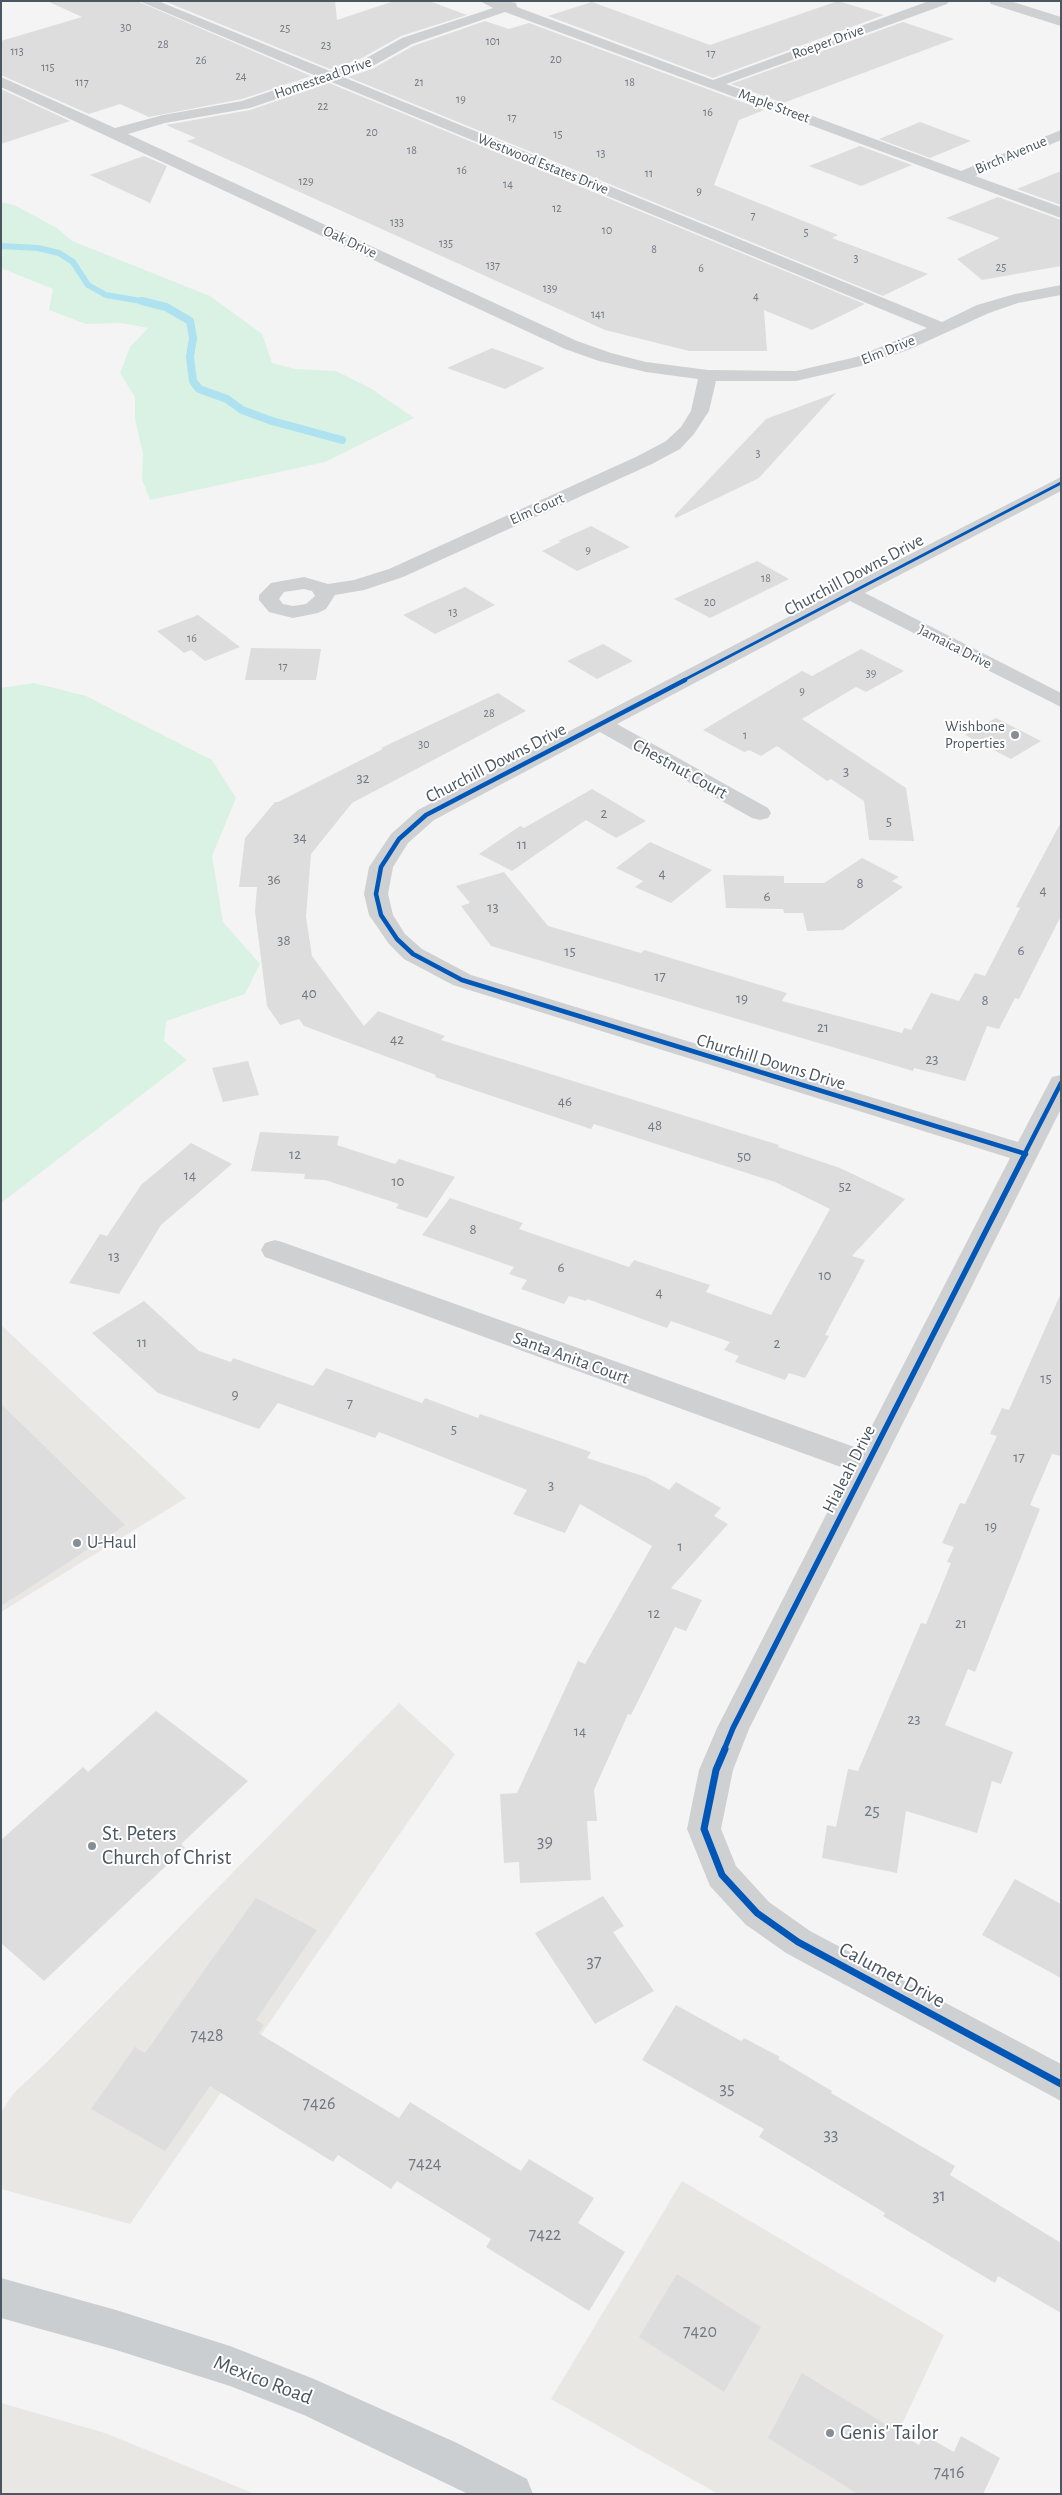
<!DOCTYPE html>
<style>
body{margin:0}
#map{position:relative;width:1062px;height:2495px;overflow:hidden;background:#f4f4f4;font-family:"Alegreya Sans",sans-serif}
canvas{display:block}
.frame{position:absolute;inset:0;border:2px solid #4a5661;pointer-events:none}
</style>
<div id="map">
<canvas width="1062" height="2495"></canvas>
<div class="frame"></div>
</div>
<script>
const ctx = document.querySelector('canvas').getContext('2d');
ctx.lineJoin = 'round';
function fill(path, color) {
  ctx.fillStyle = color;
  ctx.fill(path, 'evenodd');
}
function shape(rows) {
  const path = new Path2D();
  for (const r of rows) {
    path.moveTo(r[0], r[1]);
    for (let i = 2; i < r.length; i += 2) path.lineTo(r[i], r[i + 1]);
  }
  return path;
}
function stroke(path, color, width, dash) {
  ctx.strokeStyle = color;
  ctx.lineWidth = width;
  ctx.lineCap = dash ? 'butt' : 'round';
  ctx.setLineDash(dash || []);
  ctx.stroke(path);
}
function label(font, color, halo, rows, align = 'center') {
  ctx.font = font + ' "Alegreya Sans",sans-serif';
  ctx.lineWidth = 4;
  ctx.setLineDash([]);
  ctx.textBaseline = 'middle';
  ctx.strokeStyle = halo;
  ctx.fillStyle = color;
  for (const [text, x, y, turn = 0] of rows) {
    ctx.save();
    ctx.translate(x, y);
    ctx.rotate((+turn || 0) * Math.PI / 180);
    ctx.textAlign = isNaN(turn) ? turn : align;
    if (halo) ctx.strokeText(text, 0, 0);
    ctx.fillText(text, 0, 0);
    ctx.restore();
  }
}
const commercial = shape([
 [1,1325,186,1498,1,1612],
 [399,1703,455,1754,130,2224,1,2189,1,2112,14,2093,48,2061],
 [682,2181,944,2335,869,2494,718,2494,551,2399],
 [1,2403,105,2433,255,2494,1,2494]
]);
const green = shape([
 [1,202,14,205,57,228,72,241,210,296,262,334,272,363,295,369,336,371,372,389,414,418,325,462,150,500,142,479,143,454,135,419,135,397,120,373,130,347,148,328,121,323,86,324,49,310,53,289,1,268],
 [34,683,86,696,212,760,236,798,212,856,223,922,260,964,245,994,166,1021,164,1041,187,1060,1,1203,1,688]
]);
const streamFar1 = shape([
 [1,246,38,248,59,253,73,262,88,285,106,295,147,302]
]);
const stream = shape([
 [142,301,166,307,190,321,193,338,190,357,193,381,199,389,227,399,242,410,272,421,342,440]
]);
const building = shape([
 [47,1,137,1,311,76,242,99,149,117,120,104,89,114,1,75,1,41,82,17],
 [164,1,335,1,337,20,394,1,429,1,467,15,401,36,360,59,330,69],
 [838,1,884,15,713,78,548,16,592,2,710,45],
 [485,21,509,29,529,23,764,110,739,120,714,185,838,235,832,238,928,274,883,296,348,77,372,69,413,46],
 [903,22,954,39,783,103,731,84],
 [329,83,865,304,812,330,764,310,767,351,689,351,605,330,187,141,196,138,166,125,250,110],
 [1,89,70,121,1,144],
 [920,122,971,141,930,158,879,139],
 [860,146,912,165,861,186,809,166],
 [144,156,167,166,150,203,90,175],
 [1061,171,1061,205,1017,189],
 [998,197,1061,220,1061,266,982,280,957,259,1000,238,946,218],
 [492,348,545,368,505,389,447,368],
 [836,393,759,478,676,518,674,516,766,419],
 [591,526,630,547,577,571,542,551,561,542,558,541],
 [757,561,789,579,710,618,674,599],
 [465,587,495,605,435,634,403,615],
 [198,615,240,647,205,661,191,650,184,653,157,631],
 [603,644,633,661,597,679,567,661],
 [251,648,321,649,316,680,245,680],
 [861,649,904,671,866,692,856,687,802,719,906,788,914,841,869,840,864,801,831,779,827,781,777,746,761,756,749,750,744,752,703,730,802,671,812,676],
 [498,693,526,711,352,803,311,854,306,917,312,956,364,1026,378,1011,445,1036,441,1040,779,1145,778,1147,840,1168,905,1199,852,1256,865,1260,825,1335,829,1336,805,1378,789,1373,785,1380,735,1362,739,1356,724,1350,730,1342,671,1321,667,1328,587,1299,586,1301,569,1296,564,1304,521,1289,527,1280,509,1274,514,1267,422,1235,450,1198,523,1223,519,1229,629,1267,634,1260,710,1285,706,1292,771,1315,830,1209,775,1182,594,1124,591,1129,435,1077,436,1075,304,1026,299,1019,280,1025,267,1006,255,911,257,887,239,887,245,838,275,802,278,802,383,749,381,748],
 [996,718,1041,741,1011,759,965,735],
 [592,789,646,821,616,838,586,820,512,871,479,854,520,826,524,828],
 [1061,822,1061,916,1019,999,1015,998,999,1029,987,1026,965,1081,914,1068,913,1071,491,946,461,906,470,903,456,886,504,872,548,926,641,953,644,950,787,993,782,1001,902,1033,904,1028,911,1030,931,993,959,1001,975,973,985,976,1020,908,1016,907],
 [650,842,712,870,671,903,635,887,643,881,616,868],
 [862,858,899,877,892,881,903,887,843,930,807,931,803,913,784,913,783,909,726,908,723,875,784,876,784,883,824,883],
 [248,1061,259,1095,223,1102,212,1068],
 [260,1132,339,1136,337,1145,395,1164,399,1159,455,1177,427,1218,396,1208,399,1204,325,1180,304,1179,305,1174,251,1171],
 [191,1143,232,1164,161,1225,119,1294,69,1283,100,1234,107,1236,141,1185],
 [1061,1293,1061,1456,1052,1454,1030,1505,1040,1509,975,1672,968,1669,945,1725,1013,1752,1001,1784,992,1781,977,1833,906,1811,897,1873,822,1858,827,1825,836,1827,848,1769,858,1771,921,1623,926,1624,951,1563,947,1562,954,1547,942,1543,960,1503,965,1504,997,1436,990,1434,1002,1408,1009,1410],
 [144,1301,199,1351,231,1362,233,1358,313,1386,326,1368,422,1403,425,1398,478,1418,480,1414,591,1452,587,1458,646,1477,669,1490,676,1482,721,1508,714,1516,728,1524,671,1588,702,1600,686,1631,675,1627,631,1715,628,1714,594,1790,597,1821,587,1821,591,1880,520,1883,519,1862,504,1863,500,1794,517,1793,578,1661,585,1664,652,1546,580,1504,565,1533,513,1514,527,1490,379,1432,375,1438,278,1403,259,1429,158,1393,92,1333],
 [1,1404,125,1525,1,1606],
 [156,1711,248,1781,181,1844,185,1848,44,1981,1,1943,1,1840,83,1767,88,1772],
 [1015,1879,1061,1904,1061,1978,982,1935],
 [603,1896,624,1926,613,1932,654,1991,595,2024,535,1933],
 [256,1898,317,1930,256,2020,264,2025,258,2033,399,2118,410,2102,521,2171,529,2159,594,2198,578,2223,625,2252,589,2311,486,2247,491,2239,397,2181,391,2189,338,2155,333,2162,210,2086,165,2151,91,2109,135,2047,145,2053],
 [676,2005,741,2041,744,2038,780,2057,778,2059,832,2091,831,2093,955,2166,950,2175,1061,2243,1061,2313,998,2276,995,2283,883,2216,885,2213,759,2137,764,2129,642,2060],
 [677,2274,761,2327,724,2392,639,2337],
 [802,2373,919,2445,924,2435,954,2452,961,2436,1000,2458,983,2494,858,2494,768,2438]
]);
const minor = shape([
 [139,1,158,1,330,71,361,61,402,38,493,8,480,1,511,2,516,3,517,7,713,80,929,1,949,1,947,4,726,84,961,171,1061,130,1061,140,975,176,1061,207,1061,218,505,12,412,44,371,67,343,77,942,322,977,305,1015,294,1061,285,1061,295,1018,303,989,313,908,350,861,366,796,381,716,381,709,411,694,434,680,449,652,464,403,577,364,590,335,595,326,609,318,613,293,618,269,612,259,600,259,595,271,583,304,577,328,584,354,580,389,569,638,456,666,441,681,427,691,411,698,379,646,372,599,361,565,349,1,87,1,77,115,128,163,115,242,101,316,76,139,1],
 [329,81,927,328,856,357,796,371,708,370,646,362,611,353,577,341,128,134,165,123,250,108,329,81],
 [304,589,312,591,315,596,306,604,293,606,283,604,279,599,284,592,304,589],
 [989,1,1010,1,1061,17,1061,26,991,4,989,1],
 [1061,477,1061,491,865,593,1061,693,1061,707,850,601,617,724,768,808,771,813,768,818,760,820,752,818,600,732,434,820,408,843,393,867,388,894,393,915,405,934,422,949,471,975,1018,1142,1052,1077,1061,1075,1061,1109,749,1729,733,1770,721,1829,736,1866,769,1902,810,1931,1061,2064,1061,2101,786,1953,745,1924,710,1886,687,1829,699,1770,717,1728,849,1470,265,1257,261,1250,265,1243,275,1240,285,1243,860,1449,1010,1158,453,985,404,959,389,944,369,915,364,894,369,867,391,834,418,810,842,589,1061,477]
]);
const primary = shape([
 [1,2278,116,2310,230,2346,314,2379,457,2443,527,2479,533,2494,468,2494,304,2415,230,2386,116,2350,1,2318,1,2278]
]);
const cyclewayFar3 = shape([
 [682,681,1061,483]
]);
const cyclewayFar2 = shape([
 [685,680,426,815,399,839,381,867,376,894,381,915,397,939,413,954,462,980,1026,1154],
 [1024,1155,1061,1083]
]);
const cyclewayFar1 = shape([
 [724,1750,733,1728,1025,1154]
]);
const cycleway = shape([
 [725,1749,716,1770,704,1829,722,1875,757,1913,798,1942,1061,2084]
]);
const markers = [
 [1015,735,5,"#868d94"],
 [77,1543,5,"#868d94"],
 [92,1846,5,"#868d94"],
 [830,2433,5,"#868d94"]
];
const farNumbernames = [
 ["30",126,27],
 ["25",285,28],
 ["101",493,41],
 ["28",163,44],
 ["23",326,45],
 ["113",17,51],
 ["17",711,53],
 ["20",556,59],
 ["26",201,60],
 ["115",48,67],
 ["24",241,76],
 ["117",82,82],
 ["21",419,82],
 ["18",630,82],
 ["19",461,99],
 ["22",323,106],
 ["16",708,112],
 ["17",512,117],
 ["20",372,132],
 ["15",558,134],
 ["18",412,150],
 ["13",601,153],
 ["16",462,170],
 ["11",649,173],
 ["129",306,181],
 ["14",508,184],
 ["9",699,191],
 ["12",557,208],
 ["7",753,215],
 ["133",397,222],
 ["10",607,230],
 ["5",806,232],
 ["135",446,243],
 ["8",654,249],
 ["3",856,258],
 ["137",493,265],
 ["25",1001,267],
 ["6",701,268],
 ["139",550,288],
 ["4",756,296],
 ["141",598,314],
 ["3",758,453],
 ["9",588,550],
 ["18",766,578],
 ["20",710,602],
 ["13",453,612],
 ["16",192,638],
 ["17",283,666],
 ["39",871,673],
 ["9",802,691],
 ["28",489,713],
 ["1",745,735],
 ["30",424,744]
];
const farStreetnames = [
 ["Roeper Drive",828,42,-20],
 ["Homestead Drive",323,78,-19],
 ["Maple Street",774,106,20],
 ["Birch Avenue",1011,155,-23],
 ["Westwood Estates Drive",543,164,22],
 ["Oak Drive",350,242,25],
 ["Elm Drive",888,350,-22],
 ["Elm Court",537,509,-24],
 ["Jamaica Drive",955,647,27]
];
const farPoinames = [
 ["Wishbone",1005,726],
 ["Properties",1005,743]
];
const numberNames = [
 ["3",846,771],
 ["32",363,778],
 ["2",604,813],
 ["5",889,821],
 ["34",300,837],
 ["11",522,844],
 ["4",662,873],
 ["36",274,879],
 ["8",860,883],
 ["4",1043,890],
 ["6",767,896],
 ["13",493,907],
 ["38",284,940],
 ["6",1021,950],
 ["15",570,951],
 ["17",660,976],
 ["40",309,993],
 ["19",742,998],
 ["8",985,1000],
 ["21",823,1027],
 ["42",397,1039],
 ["23",932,1059],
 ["46",565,1101],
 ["48",655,1125],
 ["12",295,1154],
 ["50",744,1156],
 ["14",190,1175],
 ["10",398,1181],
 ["52",845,1186],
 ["8",473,1229],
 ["13",114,1256],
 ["6",561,1267],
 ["10",825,1275],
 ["4",659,1292],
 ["11",142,1342],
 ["2",777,1343],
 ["15",1046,1378],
 ["9",235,1394],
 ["7",350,1403],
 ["5",454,1429],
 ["17",1019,1457],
 ["3",551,1485],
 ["19",991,1526],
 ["1",680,1546],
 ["12",654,1613],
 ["21",961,1623],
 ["23",914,1719],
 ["14",580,1731]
];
const streetNames = [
 ["Churchill Downs Drive",854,575,-28],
 ["Churchill Downs Drive",496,763,-27],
 ["Chestnut Court",680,769,29],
 ["Churchill Downs Drive",771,1062,17],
 ["Santa Anita Court",571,1358,20],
 ["Hialeah Drive",849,1469,-63]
];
const poiNames = [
 ["U-Haul",87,1543]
];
const nearNumbernames = [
 ["25",872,1811],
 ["39",545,1842],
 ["37",594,1962],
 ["7428",207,2036],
 ["35",727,2089],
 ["7426",319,2104],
 ["33",831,2135],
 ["7424",425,2164],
 ["31",939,2196],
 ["7422",545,2235],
 ["7420",700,2332],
 ["7416",949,2473]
];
const nearPoinames = [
 ["St. Peters",102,1834],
 ["Church of Christ",102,1858],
 ["Genis' Tailor",840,2433]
];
const nearStreetnames = [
 ["Calumet Drive",892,1975,28],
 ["Mexico Road",263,2380,21]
];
fill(commercial, '#e8e7e3');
fill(green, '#d9f2e3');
stroke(streamFar1, '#aee2f0', 6);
stroke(stream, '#aee2f0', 8);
fill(building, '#ddddde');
fill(minor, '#ced0d2');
fill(primary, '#caced1');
stroke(cyclewayFar3, '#0057b8', 3);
stroke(cyclewayFar2, '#0057b8', 4.5);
stroke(cyclewayFar1, '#0057b8', 5.5);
stroke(cycleway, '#0057b8', 7);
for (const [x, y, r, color] of markers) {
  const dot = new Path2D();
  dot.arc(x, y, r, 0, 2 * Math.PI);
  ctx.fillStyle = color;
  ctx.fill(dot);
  stroke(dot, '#fff', 2);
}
label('12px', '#707881', null, farNumbernames);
label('15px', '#4a5661', '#fff', farStreetnames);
label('15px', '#4a5661', '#fff', farPoinames, 'right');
label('15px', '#707881', null, numberNames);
label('18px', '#4a5661', '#fff', streetNames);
label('18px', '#4a5661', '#fff', poiNames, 'left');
label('18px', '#707881', null, nearNumbernames);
label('21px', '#4a5661', '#fff', nearPoinames, 'left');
label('21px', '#4a5661', '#fff', nearStreetnames);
</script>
